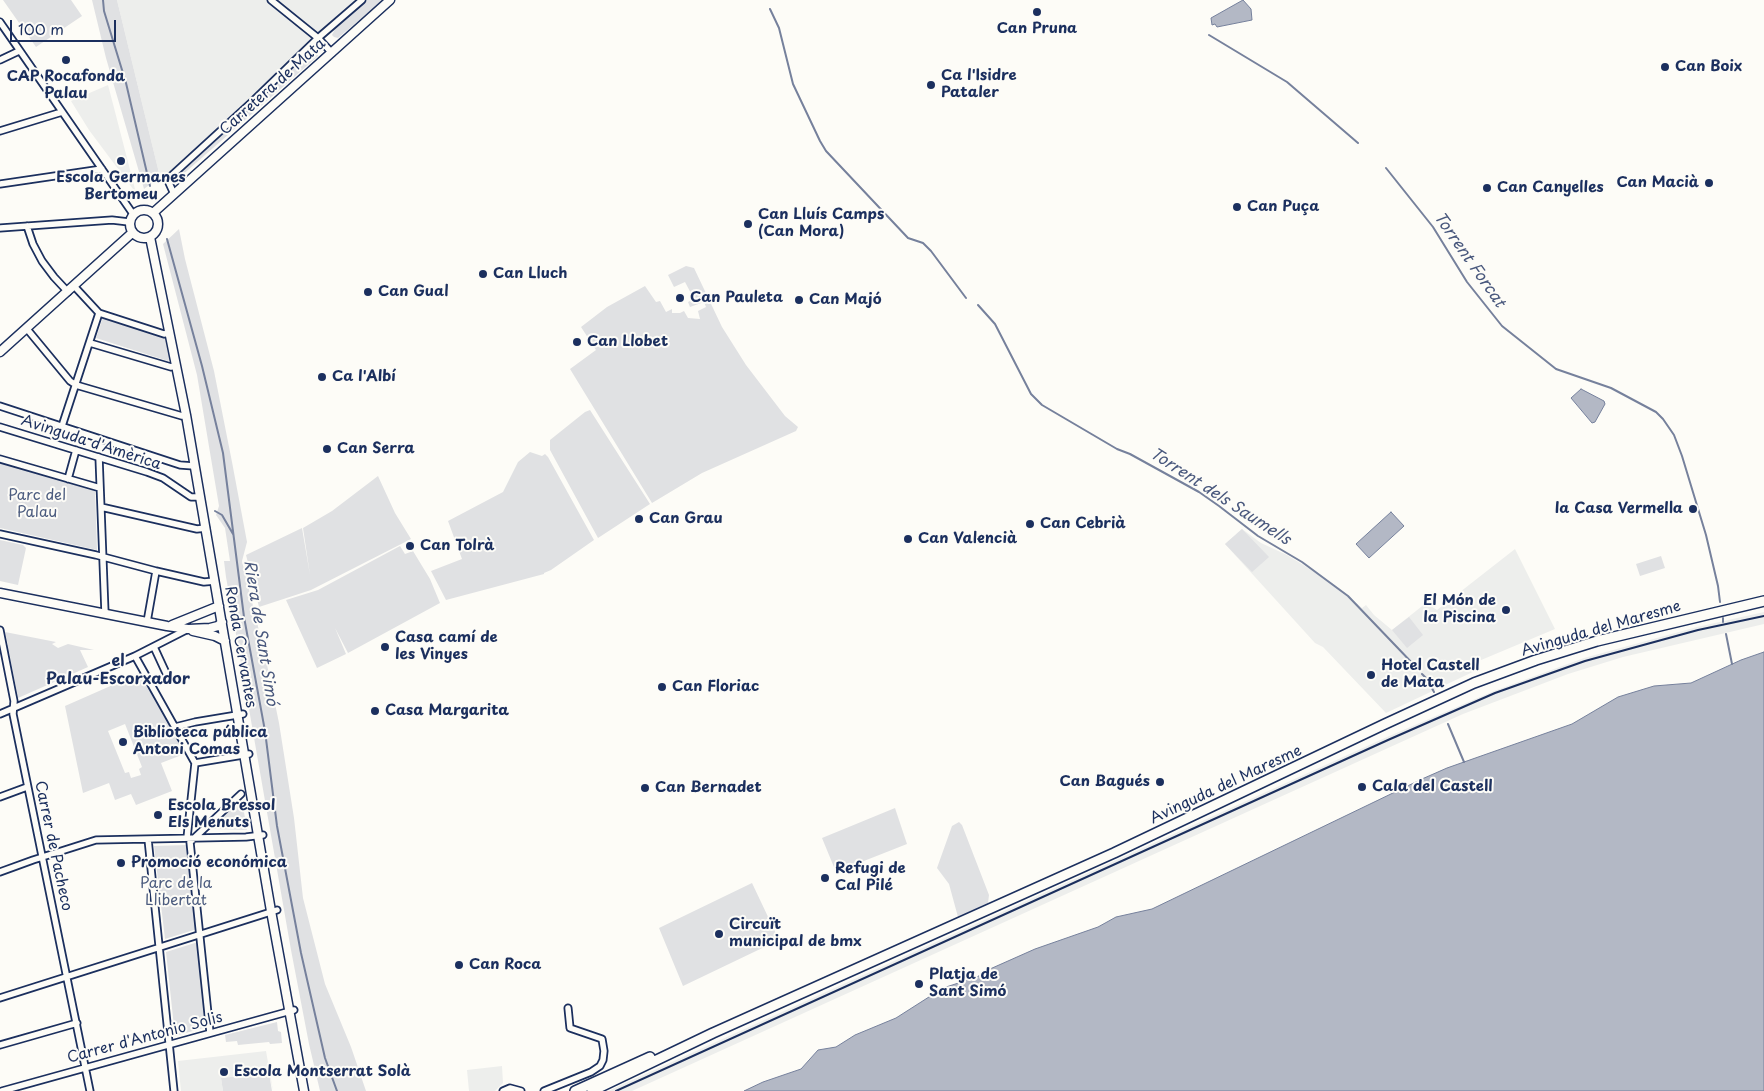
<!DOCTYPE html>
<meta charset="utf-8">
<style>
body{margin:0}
#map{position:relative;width:1764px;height:1091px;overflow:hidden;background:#fdfcf7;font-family:"Playpen Sans",sans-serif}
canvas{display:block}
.scale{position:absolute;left:10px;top:20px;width:106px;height:22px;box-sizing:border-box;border:2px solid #1b2f5e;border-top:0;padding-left:6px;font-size:15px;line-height:18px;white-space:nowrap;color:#1b2f5e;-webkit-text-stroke:4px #fdfcf7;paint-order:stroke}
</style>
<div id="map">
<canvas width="1764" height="1091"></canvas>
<div class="scale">100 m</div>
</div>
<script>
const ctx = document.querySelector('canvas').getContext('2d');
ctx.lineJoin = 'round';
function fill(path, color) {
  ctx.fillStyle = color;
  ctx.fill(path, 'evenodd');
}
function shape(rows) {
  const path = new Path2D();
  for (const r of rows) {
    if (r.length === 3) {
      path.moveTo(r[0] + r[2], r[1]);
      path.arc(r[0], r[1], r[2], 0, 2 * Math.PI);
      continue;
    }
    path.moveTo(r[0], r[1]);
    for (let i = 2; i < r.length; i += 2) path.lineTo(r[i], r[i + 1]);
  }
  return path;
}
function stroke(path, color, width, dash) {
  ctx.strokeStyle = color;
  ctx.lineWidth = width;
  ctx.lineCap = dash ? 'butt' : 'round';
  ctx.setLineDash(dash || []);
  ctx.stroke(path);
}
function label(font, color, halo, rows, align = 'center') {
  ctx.font = font + ' "Playpen Sans",sans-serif';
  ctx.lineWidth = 4;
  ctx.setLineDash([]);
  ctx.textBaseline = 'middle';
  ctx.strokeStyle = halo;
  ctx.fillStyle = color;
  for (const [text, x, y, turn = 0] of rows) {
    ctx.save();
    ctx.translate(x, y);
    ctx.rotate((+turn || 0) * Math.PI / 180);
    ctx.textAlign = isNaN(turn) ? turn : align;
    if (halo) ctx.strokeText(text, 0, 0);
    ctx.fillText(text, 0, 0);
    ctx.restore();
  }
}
const built = shape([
 [117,0,362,0,170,177,158,178,159,173],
 [108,85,113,104,136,193,89,130,71,101],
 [1242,529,1261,543,1287,555,1321,576,1339,588,1362,608,1366,605,1374,615,1392,630,1426,603,1437,610,1515,549,1555,629,1474,663,1477,670,1386,713,1323,647,1315,643,1225,544],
 [1764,612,1764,624,1623,657,1568,674,1463,714,632,1091,608,1091,1387,737,1494,691,1584,658,1697,627],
 [266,1051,273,1091,269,1073,221,1078,223,1091,181,1091,178,1061],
 [502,1066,503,1083,495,1091,469,1091,467,1070]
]);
const green = shape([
 [3,0,71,0,82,16,36,47],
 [92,0,117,0,159,173,158,178,144,189,106,58],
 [367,0,383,0,338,38,334,37,332,35,336,27],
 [315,51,318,53,318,56,180,177,177,174,265,93,311,52],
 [179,229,185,259,214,371,232,462,247,542,242,561,265,655,279,723,294,818,303,898,325,984,351,1047,366,1091,320,1091,309,1044,291,950,226,577,224,561,230,561,225,528,216,515,219,506,197,375,163,244],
 [686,266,694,268,722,327,746,365,785,416,798,427,796,431,702,473,652,503,570,369,596,350,581,327,607,307,645,286,656,302,660,301,666,312,672,309,672,313,680,313,684,311,688,318,700,319,698,311,706,307,704,302,690,307,688,302,694,299,685,282,674,287,668,275],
 [103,317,166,337,171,358,168,361,96,338],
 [590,410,650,504,598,538,550,450,550,440,585,412],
 [530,452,542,456,545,454,548,457,594,540,551,570,544,573,544,574,446,600,431,571,462,559,448,521,503,492,518,462],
 [0,460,95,488,97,550,0,528],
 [378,476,395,513,411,539,311,590,259,607,246,555,302,528,310,575,303,528,332,511],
 [1242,529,1269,557,1252,572,1225,544],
 [0,540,23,545,26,548,18,585,0,581],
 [400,546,405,554,413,551,430,579,440,603,348,653,335,628,346,654,317,668,286,600,318,590],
 [1661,556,1665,568,1640,576,1636,564],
 [1409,617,1423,635,1407,648,1392,630],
 [5,632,56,642,52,644,58,648,68,644,94,650,80,650,88,667,18,698,9,652,0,650,0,643,8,645],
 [140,673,187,753,161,763,172,791,136,805,131,794,115,800,109,783,83,793,65,706],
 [125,724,142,767,139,769,141,775,131,778,129,772,125,773,108,731],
 [240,799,242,800,247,830,211,829,210,826],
 [895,808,907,844,836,872,822,838],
 [959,822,962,825,989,895,988,903,958,917,949,884,937,868,952,826],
 [187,845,197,929,165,939,154,846],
 [752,883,779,940,683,986,659,928],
 [198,942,207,1027,175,1036,166,952],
 [277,1022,278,1031,281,1032,282,1043,270,1044,269,1042,238,1045,237,1041,226,1042,225,1035],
 [269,1073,272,1091,223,1091,221,1078]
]);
const water = shape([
 [1243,0,1251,9,1252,20,1217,27,1215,24,1212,25,1211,18,1243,0],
 [1581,389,1604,401,1605,404,1595,422,1592,423,1571,398,1581,389],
 [1391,512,1404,526,1369,558,1356,544,1391,512],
 [1764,652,1764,1091,744,1091,763,1082,801,1069,818,1050,836,1047,855,1035,896,1018,943,988,977,977,990,969,1035,949,1098,927,1116,917,1152,909,1422,779,1447,768,1572,724,1618,697,1654,686,1691,683,1741,660,1764,652]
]);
const stream = shape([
 [103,0,104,11,126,83,150,186],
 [770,9,779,28,793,84,820,141,826,151,908,238,923,243,931,251,966,298],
 [1209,35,1287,82,1358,143],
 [1386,168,1433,227,1467,282,1502,326,1556,369,1611,388,1656,412,1663,419,1674,435,1682,456,1706,535,1718,586,1720,602],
 [167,239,202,366,223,453,244,617,265,731,277,826,301,953,325,1058,337,1091],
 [978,305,995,324,1031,394,1042,405,1117,449,1130,454,1199,492,1219,506,1258,536,1302,562,1348,596,1416,667],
 [215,511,222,515,233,534],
 [1723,618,1723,622],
 [1726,634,1732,664],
 [1422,674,1427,679,1434,692],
 [1448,724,1464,762]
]);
const street = shape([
 [271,0,318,38,332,53],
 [0,22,133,214],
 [0,60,19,51],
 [0,131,62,112],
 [0,184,102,169],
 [174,194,169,183,170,177,253,101,318,38,362,0],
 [27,226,33,244,42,261,54,277,68,292],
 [0,228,112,220,129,222],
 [99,313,164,334,169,333],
 [27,329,70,381,76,385,182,416,186,415],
 [90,343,171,367,175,366],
 [0,406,180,465,194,466],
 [62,426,99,313,74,286],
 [0,427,147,472,163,478,191,497,200,497],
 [99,457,105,613],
 [0,459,100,488],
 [68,479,76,450],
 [101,507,197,529,206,528],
 [0,534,96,555,156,571,204,582,215,581],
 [147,622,156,571],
 [0,630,14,701,13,714,90,1091],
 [154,647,166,673],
 [135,656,195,763,187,838],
 [0,714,135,656,188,629],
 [175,727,195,722,243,714],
 [195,763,249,754],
 [0,797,27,787],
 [148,839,174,1091],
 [0,872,33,860,96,840,246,837,263,835],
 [0,998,277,910],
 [210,1033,190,842,241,794],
 [0,1045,77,1023],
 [2,1091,294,1010],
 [503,1091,510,1088,521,1091],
 [544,1091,591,1072,600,1066,603,1060,604,1051,602,1039,570,1028,568,1008]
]);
const secondary = shape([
 [144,224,14],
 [153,213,390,0],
 [150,237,186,415,271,911,304,1091],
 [0,352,132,233],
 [0,593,167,626,188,629,210,628,218,626,222,622],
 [172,625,219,606],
 [193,631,215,636,225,641]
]);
const primary = shape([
 [575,1091,650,1057],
 [592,1091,713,1033,1114,853,1385,724,1474,683,1536,660,1597,641,1764,601]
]);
const rail = shape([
 [616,1091,1388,740,1495,693,1585,661,1698,630,1764,616]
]);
const markers = [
 [1037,12,5,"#1b2f5e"],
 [66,60,5,"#1b2f5e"],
 [1665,67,5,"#1b2f5e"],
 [931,85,5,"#1b2f5e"],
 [121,161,5,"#1b2f5e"],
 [1709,183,5,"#1b2f5e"],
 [1487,188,5,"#1b2f5e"],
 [1237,207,5,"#1b2f5e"],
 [748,224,5,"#1b2f5e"],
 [483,274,5,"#1b2f5e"],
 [368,292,5,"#1b2f5e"],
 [680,298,5,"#1b2f5e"],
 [799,300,5,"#1b2f5e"],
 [577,342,5,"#1b2f5e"],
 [322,377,5,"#1b2f5e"],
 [327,449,5,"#1b2f5e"],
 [1693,509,5,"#1b2f5e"],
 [639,519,5,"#1b2f5e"],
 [1030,524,5,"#1b2f5e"],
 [908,539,5,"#1b2f5e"],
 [410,546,5,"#1b2f5e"],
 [1506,610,5,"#1b2f5e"],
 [385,647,5,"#1b2f5e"],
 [1371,675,5,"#1b2f5e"],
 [662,687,5,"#1b2f5e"],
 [375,711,5,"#1b2f5e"],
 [123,742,5,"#1b2f5e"],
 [1160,782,5,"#1b2f5e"],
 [1362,787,5,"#1b2f5e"],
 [645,788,5,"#1b2f5e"],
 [158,815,5,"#1b2f5e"],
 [121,863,5,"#1b2f5e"],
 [825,878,5,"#1b2f5e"],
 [719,934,5,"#1b2f5e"],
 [459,965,5,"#1b2f5e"],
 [919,984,5,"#1b2f5e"],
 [224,1072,5,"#1b2f5e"]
];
const poiNames = [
 ["Can Pruna",1037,29,"center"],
 ["Can Boix",1675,67],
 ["Ca l'Isidre",941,76],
 ["Pataler",941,93],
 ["CAP Rocafonda",66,77,"center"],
 ["Palau",66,94,"center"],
 ["Escola Germanes",121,178,"center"],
 ["Bertomeu",121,195,"center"],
 ["Can Macià",1699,183,"right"],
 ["Can Canyelles",1497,188],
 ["Can Puça",1247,207],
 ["Can Lluís Camps",758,215],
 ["(Can Mora)",758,232],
 ["Can Lluch",493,274],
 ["Can Gual",378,292],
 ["Can Pauleta",690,298],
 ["Can Majó",809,300],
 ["Can Llobet",587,342],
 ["Ca l'Albí",332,377],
 ["Can Serra",337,449],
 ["la Casa Vermella",1683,509,"right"],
 ["Can Grau",649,519],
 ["Can Cebrià",1040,524],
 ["Can Valencià",918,539],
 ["Can Tolrà",420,546],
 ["El Món de",1496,601,"right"],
 ["la Piscina",1496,618,"right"],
 ["Casa camí de",395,638],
 ["les Vinyes",395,655],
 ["Hotel Castell",1381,666],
 ["de Mata",1381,683],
 ["Can Floriac",672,687],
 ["Casa Margarita",385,711],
 ["Biblioteca pública",133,733],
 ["Antoni Comas",133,750],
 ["Can Bagués",1150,782,"right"],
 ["Cala del Castell",1372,787],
 ["Can Bernadet",655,788],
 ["Escola Bressol",168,806],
 ["Els Menuts",168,823],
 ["Promoció económica",131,863],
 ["Refugi de",835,869],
 ["Cal Pilé",835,886],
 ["Circuït",729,925],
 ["municipal de bmx",729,942],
 ["Can Roca",469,965],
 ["Platja de",929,975],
 ["Sant Simó",929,992],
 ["Escola Montserrat Solà",234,1072]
];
const streetNames = [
 ["Carretera de Mata",273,87,-42],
 ["Avinguda d'Amèrica",91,443,18],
 ["Avinguda del Maresme",1601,629,-16],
 ["Ronda Cervantes",240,647,80],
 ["Avinguda del Maresme",1226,785,-25],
 ["Carrer de Pacheco",53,846,78],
 ["Carrer d'Antonio Solis",145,1038,-15]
];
const parkNames = [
 ["Parc del",37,496],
 ["Palau",37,513],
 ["Parc de la",176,884],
 ["Llibertat",176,901]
];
const waterNames = [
 ["Torrent Forcat",1469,260,55],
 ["Torrent dels Saumells",1220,497,33],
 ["Riera de Sant Simó",260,633,81]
];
const neighbourhoodNames = [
 ["el",118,662],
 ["Palau-Escorxador",118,680]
];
fill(built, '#edeeec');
fill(green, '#e0e1e3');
fill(water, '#b3b8c5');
stroke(water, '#76819c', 1);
stroke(stream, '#76819c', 2);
stroke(street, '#1b2f5e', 9);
stroke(secondary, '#1b2f5e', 11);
stroke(primary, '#1b2f5e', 12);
stroke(street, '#fdfcf7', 5.5);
stroke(secondary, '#fdfcf7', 8);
stroke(primary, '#fdfcf7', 9);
stroke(rail, '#1b2f5e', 2);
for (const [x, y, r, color] of markers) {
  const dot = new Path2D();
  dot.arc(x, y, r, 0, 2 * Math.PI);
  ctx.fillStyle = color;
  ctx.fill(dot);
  stroke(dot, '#fdfcf7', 2);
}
label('bold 15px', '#1b2f5e', '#fdfcf7', poiNames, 'left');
label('15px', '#1b2f5e', '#fdfcf7', streetNames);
label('15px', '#4c5c7f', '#fdfcf7', parkNames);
label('italic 16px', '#49587d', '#fdfcf7', waterNames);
label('bold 16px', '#1b2f5e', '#fdfcf7', neighbourhoodNames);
</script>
